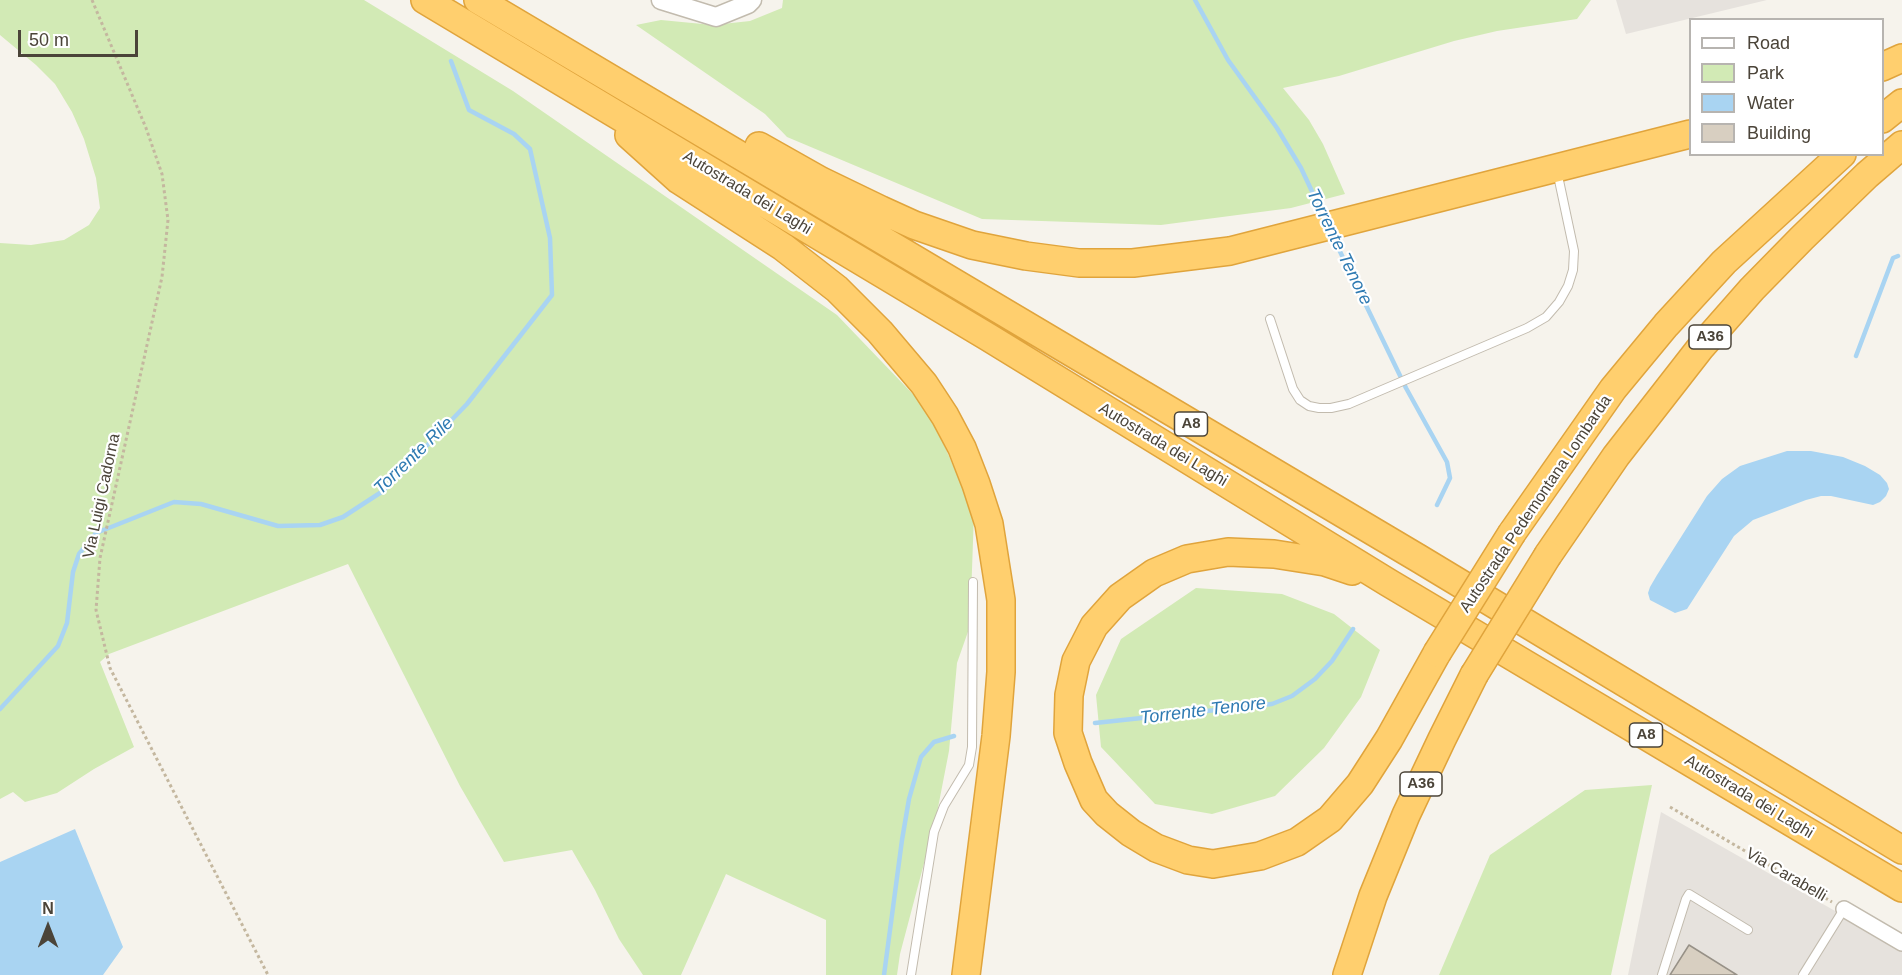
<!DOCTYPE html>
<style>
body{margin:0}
#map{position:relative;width:1902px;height:975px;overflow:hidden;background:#f6f3ec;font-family:Arial,sans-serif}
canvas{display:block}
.legend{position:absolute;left:1689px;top:18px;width:195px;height:138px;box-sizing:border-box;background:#fff;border:2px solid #b7b4b0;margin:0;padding:8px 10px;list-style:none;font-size:18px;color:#4b4439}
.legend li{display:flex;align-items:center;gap:12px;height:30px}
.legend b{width:30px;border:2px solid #b7b4b0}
.north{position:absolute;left:18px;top:897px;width:60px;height:60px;-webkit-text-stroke:4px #fff;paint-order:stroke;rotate:0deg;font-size:16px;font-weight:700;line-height:24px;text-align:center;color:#4b4439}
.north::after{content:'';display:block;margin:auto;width:21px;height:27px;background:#4b4439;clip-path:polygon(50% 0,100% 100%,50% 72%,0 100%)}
.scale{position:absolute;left:18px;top:30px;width:120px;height:27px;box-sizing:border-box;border:3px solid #4b4439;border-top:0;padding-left:8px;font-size:18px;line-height:21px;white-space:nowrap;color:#4b4439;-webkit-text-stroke:4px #fff;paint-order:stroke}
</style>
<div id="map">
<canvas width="1902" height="975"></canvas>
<ul class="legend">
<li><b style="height:8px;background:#fff"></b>Road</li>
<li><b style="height:16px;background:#d2eab5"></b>Park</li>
<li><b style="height:16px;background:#a9d4f2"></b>Water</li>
<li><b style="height:16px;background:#d8cfc1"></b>Building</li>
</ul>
<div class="north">N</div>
<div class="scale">50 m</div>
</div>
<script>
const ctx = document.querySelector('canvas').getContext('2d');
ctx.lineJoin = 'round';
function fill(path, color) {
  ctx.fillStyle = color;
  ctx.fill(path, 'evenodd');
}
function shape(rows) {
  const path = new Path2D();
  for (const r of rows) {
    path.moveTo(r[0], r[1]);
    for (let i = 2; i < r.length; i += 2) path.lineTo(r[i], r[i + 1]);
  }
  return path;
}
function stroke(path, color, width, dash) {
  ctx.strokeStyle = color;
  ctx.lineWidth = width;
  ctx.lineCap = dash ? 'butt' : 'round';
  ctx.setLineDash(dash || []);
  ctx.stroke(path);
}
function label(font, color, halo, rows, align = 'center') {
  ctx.font = font + ' Arial,sans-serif';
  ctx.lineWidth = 4.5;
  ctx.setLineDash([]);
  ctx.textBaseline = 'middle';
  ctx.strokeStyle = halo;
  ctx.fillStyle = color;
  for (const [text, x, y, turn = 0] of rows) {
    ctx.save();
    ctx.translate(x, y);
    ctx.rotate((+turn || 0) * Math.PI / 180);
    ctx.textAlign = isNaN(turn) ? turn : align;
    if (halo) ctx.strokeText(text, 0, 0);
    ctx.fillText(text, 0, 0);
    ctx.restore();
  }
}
const industrial = shape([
 [1616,0,1767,0,1626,34],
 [1661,812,1902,949,1902,975,1628,975]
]);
const green = shape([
 [0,0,364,0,513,91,837,315,929,411,974,513,970,626,957,663,949,751,936,818,900,954,897,975,826,975,826,920,726,874,681,975,643,975,619,939,595,890,572,850,504,862,460,786,348,564,109,654,100,662,134,747,94,769,57,793,25,802,13,792,0,799,0,243,31,245,64,240,89,225,100,208,96,178,84,139,72,112,55,84,36,65,0,35],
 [783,0,1591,0,1577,19,1497,31,1454,41,1339,76,1283,88,1309,120,1323,144,1345,194,1291,208,1161,225,982,219,787,137,765,114,636,25,661,20,713,25,750,21,782,8],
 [1196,588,1282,594,1334,614,1380,650,1361,697,1324,748,1275,796,1212,814,1155,804,1101,747,1096,695,1121,639],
 [1652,785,1611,975,1439,975,1490,855,1585,790]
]);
const water = shape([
 [1787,451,1811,451,1843,457,1865,466,1880,475,1887,483,1889,489,1886,496,1880,502,1873,505,1831,496,1821,496,1806,500,1753,520,1734,536,1687,609,1675,613,1650,600,1648,593,1650,587,1657,575,1707,496,1722,479,1740,466],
 [75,829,123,947,103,975,0,975,0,862]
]);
const stream = shape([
 [1195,0,1228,60,1277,128,1301,168,1325,219],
 [1332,235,1406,388,1447,462,1450,478,1437,505],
 [1856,356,1893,258,1898,256],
 [0,709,58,646,67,623,73,572,79,554,96,533,174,502,201,504,278,526,320,525,343,517,383,491,467,404,552,295,550,238,530,149,514,134,469,110,451,61],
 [1095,723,1272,704,1292,696,1315,679,1332,661,1353,629],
 [884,975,902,840,909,799,921,757,934,742,954,736]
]);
const building = shape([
 [1689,945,1737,975,1670,975,1689,945]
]);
const path = shape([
 [92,0,146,128,162,174,168,220,162,277,100,558,96,610,110,668,268,975],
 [1670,807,1832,902]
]);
const service = shape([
 [1270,319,1293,389,1300,400,1309,406,1319,408,1331,408,1349,404,1527,328,1546,317,1559,302,1568,286,1573,270,1574,251,1557,171],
 [911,975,934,832,944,806,969,765,972,747,973,582],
 [1662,975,1686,899,1689,894,1748,930],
 [1803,975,1844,909]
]);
const minor = shape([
 [1844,909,1902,943]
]);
const tertiary = shape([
 [661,0,716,17,748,4,752,0]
]);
const motorway = shape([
 [425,0,988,337,1389,583,1902,888],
 [478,0,1418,558,1902,850],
 [1882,67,1902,58],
 [1882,119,1902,103],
 [629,135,679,180,783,247,837,289,880,332,924,384,945,416,962,448,976,484,989,524,1001,600,1001,672,996,736,966,975],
 [759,146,821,181,881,210,914,225,972,245,1026,256,1079,263,1133,263,1230,251,1690,134],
 [1512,533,1613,389,1666,325,1724,262,1842,154],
 [1548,555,1616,456,1701,347,1752,289,1802,238,1867,175,1902,145],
 [1352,571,1325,562,1274,554,1228,552,1187,559,1154,573,1120,597,1094,626,1076,661,1069,695,1068,733,1078,763,1094,800,1107,814,1131,833,1156,848,1188,860,1213,864,1260,856,1297,842,1330,819,1360,784,1389,739,1437,653],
 [1347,975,1373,896,1406,815,1442,739,1474,675]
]);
const motorwayBridge = shape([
 [1437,653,1512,533],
 [1474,675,1548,555]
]);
const shields = [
 [1710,337,42],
 [1191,424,33],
 [1646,735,33],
 [1421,784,42]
];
const shieldNames = [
 ["A36",1710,337],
 ["A8",1191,424],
 ["A8",1646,735],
 ["A36",1421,784]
];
const streetNames = [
 ["Autostrada dei Laghi",747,193,31],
 ["Autostrada dei Laghi",1163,445,31],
 ["Via Luigi Cadorna",102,496,-78],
 ["Autostrada Pedemontana Lombarda",1536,504,-56],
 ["Autostrada dei Laghi",1749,797,31],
 ["Via Carabelli",1786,875,30]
];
const waterNames = [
 ["Torrente Tenore",1339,247,64],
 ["Torrente Rile",414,456,-44],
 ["Torrente Tenore",1203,711,-7]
];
fill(industrial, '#e6e2dd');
fill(green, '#d2eab5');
fill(water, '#a9d4f2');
stroke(stream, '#a9d4f2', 4.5);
fill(building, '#d8cfc1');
stroke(building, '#979187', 1.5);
stroke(service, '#c2bbae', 10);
stroke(minor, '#c2bbae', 18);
stroke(tertiary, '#c2bbae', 21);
stroke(motorway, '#e0a43c', 30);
stroke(path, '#c4b79f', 3, [3, 3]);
stroke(service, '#fff', 8);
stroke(minor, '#fff', 15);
stroke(tertiary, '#fff', 18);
stroke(motorway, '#ffcf6e', 27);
stroke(motorwayBridge, '#e0a43c', 30, []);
stroke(motorwayBridge, '#ffcf6e', 27);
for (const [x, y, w] of shields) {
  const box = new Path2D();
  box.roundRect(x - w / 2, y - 12, w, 24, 4.5);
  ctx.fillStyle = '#fff';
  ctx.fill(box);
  stroke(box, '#4b4439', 1.5);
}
label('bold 15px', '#4b4439', null, shieldNames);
label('16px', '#4b4439', '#fff', streetNames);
label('italic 18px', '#2e7ab2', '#fff', waterNames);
</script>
